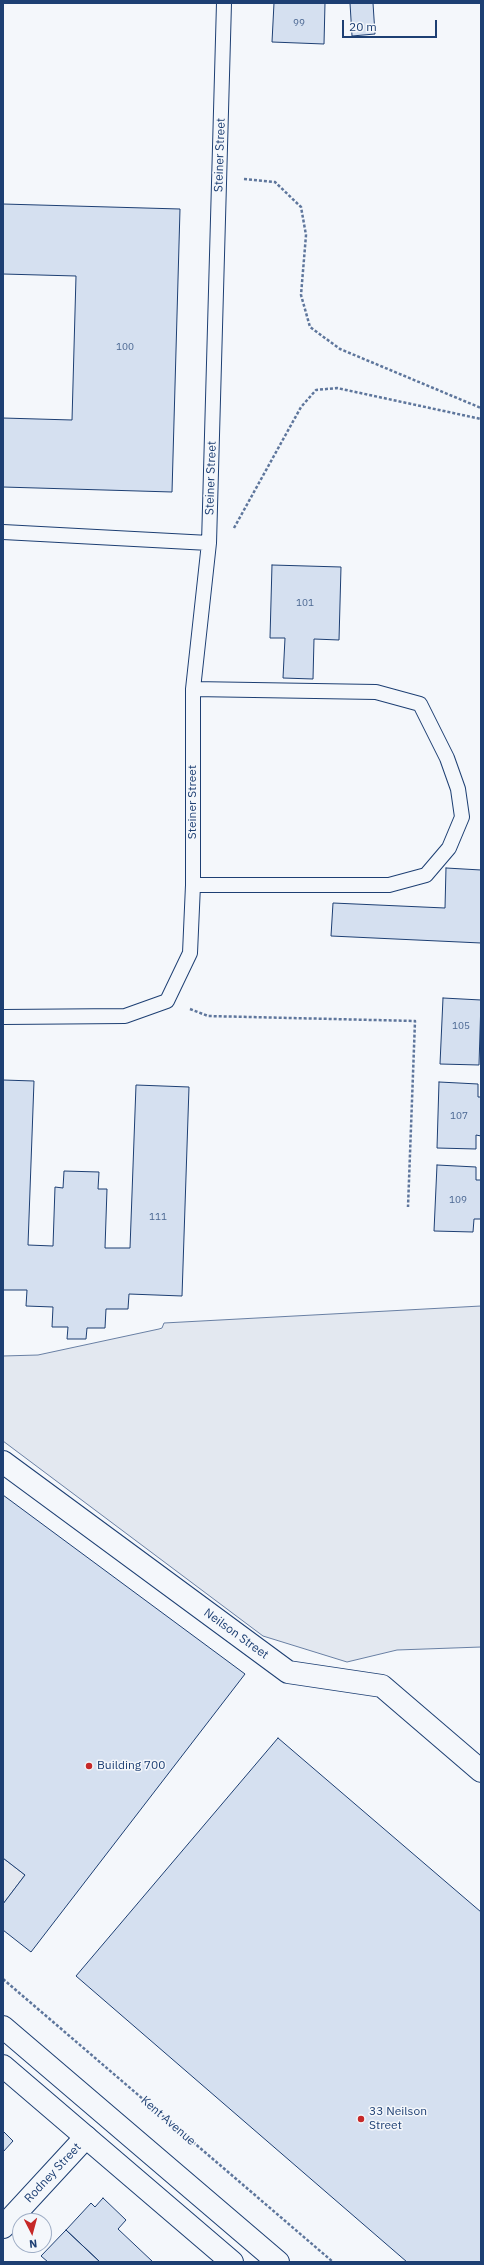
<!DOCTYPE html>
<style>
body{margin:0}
#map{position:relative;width:484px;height:2265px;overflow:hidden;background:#f4f7fb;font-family:"IBM Plex Sans",sans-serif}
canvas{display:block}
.frame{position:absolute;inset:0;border:4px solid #1d3f73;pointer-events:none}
.north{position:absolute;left:12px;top:2213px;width:40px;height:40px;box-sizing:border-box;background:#f4f7fb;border:1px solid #9eadc5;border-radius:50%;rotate:174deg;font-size:11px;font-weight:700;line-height:16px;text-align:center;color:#1d3f73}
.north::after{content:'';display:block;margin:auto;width:14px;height:18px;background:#c62828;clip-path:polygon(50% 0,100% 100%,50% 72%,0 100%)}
.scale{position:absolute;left:342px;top:20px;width:95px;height:18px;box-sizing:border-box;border:2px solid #1d3f73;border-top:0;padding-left:5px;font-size:12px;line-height:14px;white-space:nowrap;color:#1d3f73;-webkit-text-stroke:3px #f4f7fb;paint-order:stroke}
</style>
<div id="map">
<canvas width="484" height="2265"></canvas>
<div class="frame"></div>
<div class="north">N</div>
<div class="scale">20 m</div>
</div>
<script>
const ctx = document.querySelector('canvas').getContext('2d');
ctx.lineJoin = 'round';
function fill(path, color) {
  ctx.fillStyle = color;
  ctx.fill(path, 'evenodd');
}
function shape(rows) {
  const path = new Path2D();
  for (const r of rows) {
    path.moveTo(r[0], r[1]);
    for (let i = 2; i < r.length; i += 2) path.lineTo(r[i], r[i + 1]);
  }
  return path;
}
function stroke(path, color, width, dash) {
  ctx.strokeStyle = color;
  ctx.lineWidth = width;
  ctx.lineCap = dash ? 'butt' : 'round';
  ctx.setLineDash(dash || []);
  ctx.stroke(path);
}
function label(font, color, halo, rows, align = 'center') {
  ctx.font = font + ' "IBM Plex Sans",sans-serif';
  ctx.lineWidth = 3;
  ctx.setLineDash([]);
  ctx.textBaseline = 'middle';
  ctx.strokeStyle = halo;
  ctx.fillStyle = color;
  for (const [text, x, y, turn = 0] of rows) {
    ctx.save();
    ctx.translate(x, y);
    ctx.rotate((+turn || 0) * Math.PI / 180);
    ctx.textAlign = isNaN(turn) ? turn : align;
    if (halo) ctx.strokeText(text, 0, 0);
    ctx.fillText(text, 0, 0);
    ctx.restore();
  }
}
const parking = shape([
 [481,1306,481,1647,397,1650,347,1662,263,1636,3,1441,3,1356,38,1355,159,1329,162,1328,164,1323,481,1306],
 [3,1858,25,1875,3,1904,3,1858]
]);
const building = shape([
 [274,3,325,3,324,44,272,42,274,3],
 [350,3,373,3,375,34,352,36,350,3],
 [3,204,180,209,172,492,3,487,3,418,72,420,76,276,3,274,3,204],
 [272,565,341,567,339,640,314,639,313,679,283,678,285,638,270,638,272,565],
 [446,868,481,870,481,943,331,936,333,903,445,908,446,868],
 [443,998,481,1000,479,1065,440,1064,443,998],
 [3,1080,34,1081,28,1245,53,1246,55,1187,63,1188,64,1171,99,1172,98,1189,107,1189,105,1248,130,1248,136,1085,189,1087,182,1296,129,1294,128,1309,106,1309,105,1328,87,1328,86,1339,67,1339,68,1327,52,1327,53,1307,26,1306,27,1290,3,1290,3,1080],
 [439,1082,478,1084,478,1097,481,1097,481,1136,476,1135,476,1149,437,1148,439,1082],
 [437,1165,476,1167,476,1180,481,1180,481,1219,474,1219,473,1232,434,1231,437,1165],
 [3,1495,245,1674,31,1952,3,1930,3,1904,25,1875,3,1858,3,1495],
 [278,1738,481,1912,481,2262,407,2262,76,1976,278,1738],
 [3,2131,13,2141,3,2152,3,2131],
 [103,2198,126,2220,118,2229,153,2262,100,2262,66,2230,91,2203,95,2207,103,2198],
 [66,2230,100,2262,48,2262,41,2256,66,2230]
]);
const path = shape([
 [244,179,275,182,301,207,306,235,301,295,310,327,340,349,481,408],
 [234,528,301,407,316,390,337,388,481,419],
 [190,1009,208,1016,415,1021,408,1207],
 [3,1979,333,2262]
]);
const service = shape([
 [3,532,209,543],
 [193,885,389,885,426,875,449,848,462,817,458,789,447,758,420,704,376,692,193,689],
 [3,1017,125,1016,167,1001,190,953,193,885,193,689,209,543,224,3]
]);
const minor = shape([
 [3,1462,288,1672,382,1686,481,1771],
 [3,2227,86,2137]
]);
const secondary = shape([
 [3,2027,278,2262],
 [3,2066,232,2262]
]);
const markers = [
 [89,1766,4,"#c62828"],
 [361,2119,4,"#c62828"]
];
const numberNames = [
 ["99",299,23],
 ["100",125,347],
 ["101",305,603],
 ["105",461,1026],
 ["107",459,1116],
 ["109",458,1200],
 ["111",158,1217]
];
const streetNames = [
 ["Steiner Street",220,155,-88],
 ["Steiner Street",211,478,-88],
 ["Steiner Street",193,802,-90],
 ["Neilson Street",236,1634,36],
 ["Kent Avenue",168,2121,41],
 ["Rodney Street",53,2173,-47]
];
const poiNames = [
 ["Building 700",97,1766],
 ["33 Neilson",369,2112],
 ["Street",369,2126]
];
fill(parking, '#e3e8f0');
stroke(parking, '#687fa3', 1);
fill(building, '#d5e0f0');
stroke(building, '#1d3f73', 1);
stroke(service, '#1d3f73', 16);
stroke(minor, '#1d3f73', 24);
stroke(secondary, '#1d3f73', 24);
stroke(path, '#5e769c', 2.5, [3, 2]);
stroke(service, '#f4f7fb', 14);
stroke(minor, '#f4f7fb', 22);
stroke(secondary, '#f4f7fb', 22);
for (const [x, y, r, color] of markers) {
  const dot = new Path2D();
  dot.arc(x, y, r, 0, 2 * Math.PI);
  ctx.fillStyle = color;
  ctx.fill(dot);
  stroke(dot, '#f4f7fb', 1.5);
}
label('10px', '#4b6792', null, numberNames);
label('12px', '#1d3f73', '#f4f7fb', streetNames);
label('12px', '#1d3f73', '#f4f7fb', poiNames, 'left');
</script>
